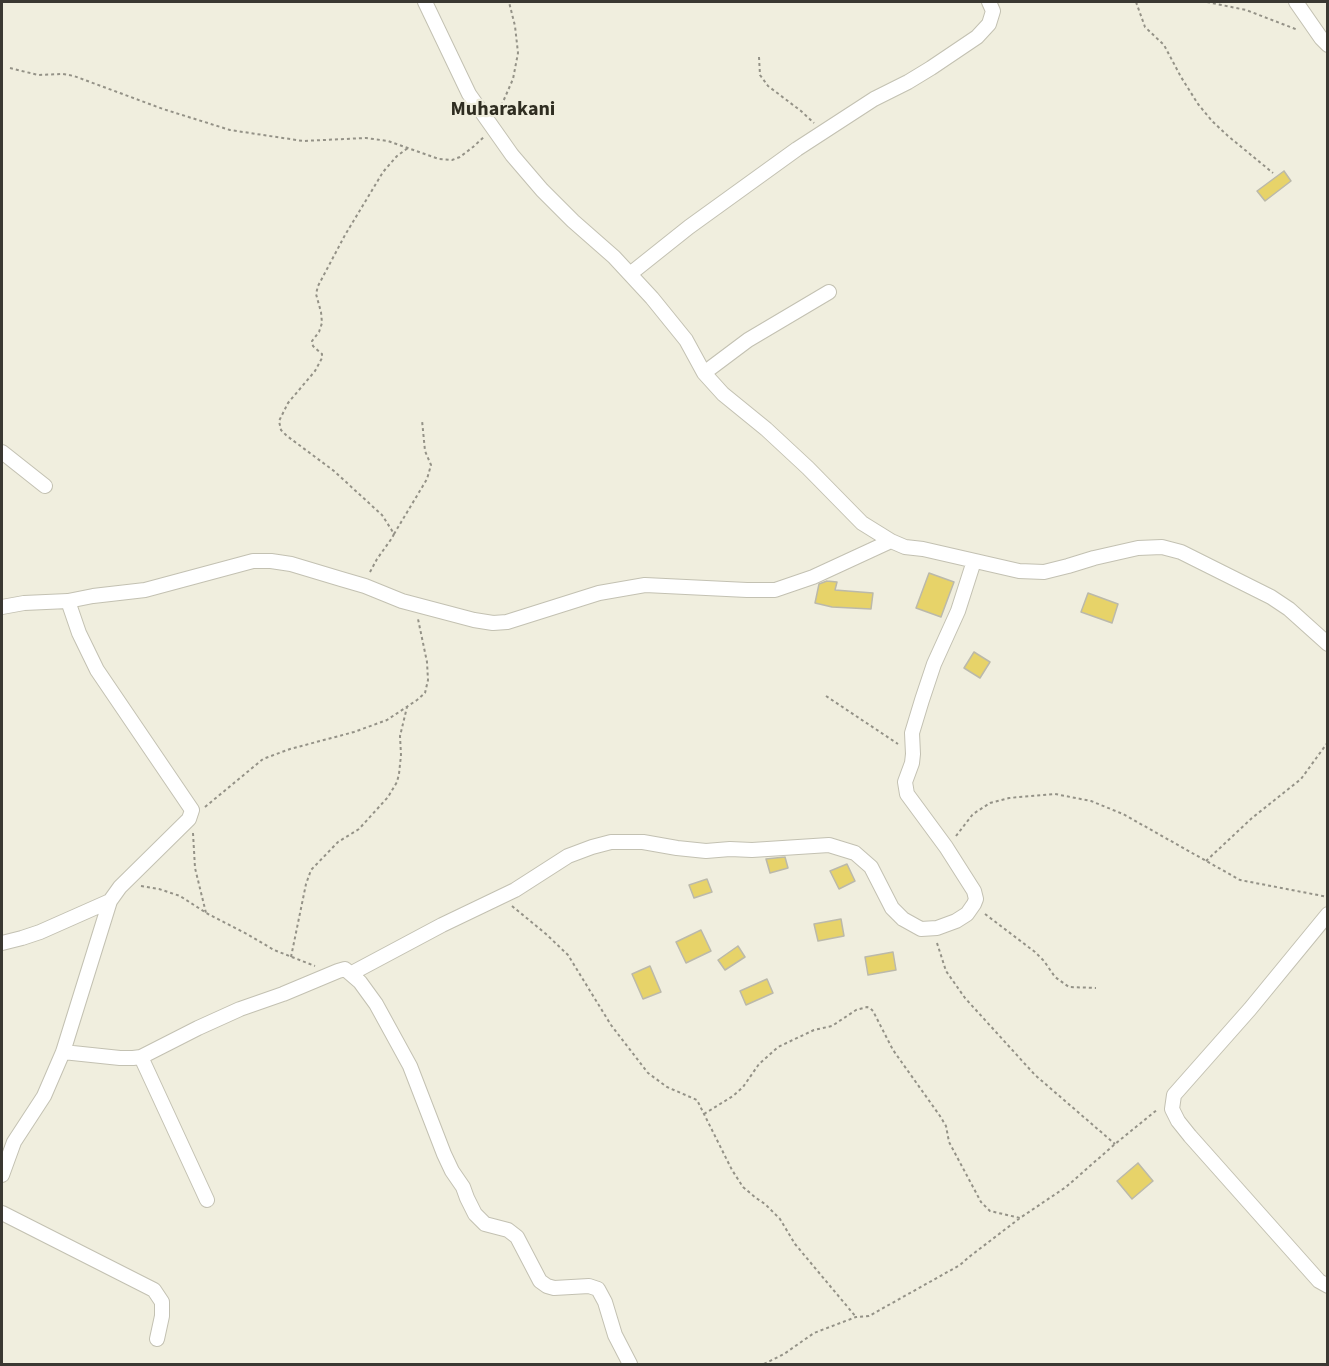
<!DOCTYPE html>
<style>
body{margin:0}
#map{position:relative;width:1329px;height:1366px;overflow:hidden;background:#f0eede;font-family:"Source Sans 3",sans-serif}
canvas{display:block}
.frame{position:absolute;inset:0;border:3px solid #3a3832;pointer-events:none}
</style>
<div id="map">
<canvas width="1329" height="1366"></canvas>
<div class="frame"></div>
</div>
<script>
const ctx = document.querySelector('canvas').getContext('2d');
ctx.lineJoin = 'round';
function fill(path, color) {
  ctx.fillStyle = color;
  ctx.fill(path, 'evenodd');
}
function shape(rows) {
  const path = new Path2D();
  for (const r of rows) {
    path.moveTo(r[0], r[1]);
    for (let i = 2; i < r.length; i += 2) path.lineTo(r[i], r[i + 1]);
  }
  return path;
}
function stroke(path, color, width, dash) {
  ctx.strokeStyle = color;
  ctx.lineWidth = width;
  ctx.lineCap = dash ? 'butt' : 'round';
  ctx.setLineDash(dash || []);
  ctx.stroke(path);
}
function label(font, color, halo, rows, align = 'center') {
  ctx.font = font + ' "Source Sans 3",sans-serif';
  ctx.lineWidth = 4.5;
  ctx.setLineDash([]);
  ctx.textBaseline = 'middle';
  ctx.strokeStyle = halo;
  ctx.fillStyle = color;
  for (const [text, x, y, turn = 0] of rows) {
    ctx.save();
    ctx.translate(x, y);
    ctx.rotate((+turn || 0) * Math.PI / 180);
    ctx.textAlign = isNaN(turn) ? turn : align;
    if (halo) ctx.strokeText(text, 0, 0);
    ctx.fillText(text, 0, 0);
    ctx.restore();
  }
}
const building = shape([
 [1284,171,1291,181,1265,201,1257,191,1284,171],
 [929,573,954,582,941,617,916,608,929,573],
 [827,581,837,582,835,590,873,593,871,609,832,607,815,603,819,584,827,581],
 [1088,593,1118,604,1112,623,1081,612,1088,593],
 [974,652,990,662,980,678,964,668,974,652],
 [785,857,788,868,770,873,766,859,785,857],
 [847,864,855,881,839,889,830,871,847,864],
 [707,879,712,892,694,898,689,885,707,879],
 [841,919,844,936,818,941,814,924,841,919],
 [701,930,711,951,686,963,676,942,701,930],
 [738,946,745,957,725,970,718,960,738,946],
 [893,952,896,970,868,975,865,957,893,952],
 [650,966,661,992,643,999,632,974,650,966],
 [767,979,773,993,746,1005,740,991,767,979],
 [1138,1163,1153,1181,1132,1199,1117,1181,1138,1163]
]);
const path = shape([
 [1136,2,1145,27,1164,45,1181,77,1198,104,1212,121,1228,136,1273,173],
 [1207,2,1246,10,1298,30],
 [759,57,760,75,768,86,801,111,814,123],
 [10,68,38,75,63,74,74,76,163,109,230,130,303,141,366,138,388,141,439,159,452,160,460,157,473,147,484,137],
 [499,111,513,79,518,53,515,26,509,2],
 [394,534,427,479,431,465,425,451,422,420],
 [370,572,377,559,392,538,394,534,391,529,382,515,334,471,287,436,281,430,279,421,288,403,315,371,322,358,322,354,313,346,312,341,319,332,322,323,321,312,316,294,318,286,345,235,371,192,383,172,397,156,408,148],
 [826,696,898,744],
 [205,807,263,759,290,749,354,732,387,720,417,700,425,693,428,680,427,662,418,619],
 [193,833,195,868,206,913],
 [956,836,973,814,990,803,1009,798,1055,794,1091,801,1123,814,1240,880,1328,897],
 [1206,861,1252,818,1301,779,1328,742],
 [141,886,159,889,180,896,208,914,247,934,274,950,315,966],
 [512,906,546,934,568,955,611,1025,648,1073,667,1087,697,1100,732,1170,743,1187,756,1198,765,1204,780,1219,795,1244,856,1317],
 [985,914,1035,952,1044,961,1055,977,1069,987,1096,988],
 [937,943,946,971,965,998,1035,1075,1115,1144],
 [291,957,306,884,311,870,338,842,359,829,388,797,397,782,399,774,401,755,400,736,407,707],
 [704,1114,733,1096,743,1087,759,1064,778,1047,814,1030,832,1026,856,1010,867,1007,870,1008,873,1011,893,1050,940,1116,946,1126,949,1142,981,1202,990,1211,1020,1218],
 [764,1364,784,1354,814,1333,856,1317,869,1316,960,1265,969,1257,1020,1218,1066,1187,1115,1144,1158,1109]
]);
const street = shape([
 [425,2,469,94,512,155,542,190,573,221,614,257,652,298,686,340,704,373,723,394,766,429,808,468,862,523,891,541,905,547,923,549,1019,571,1044,572,1068,566,1094,558,1138,548,1162,547,1181,552,1271,597,1289,609,1328,644],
 [1296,2,1321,38,1328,45],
 [630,274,689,227,797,149,874,99,908,82,931,68,977,37,989,24,993,11,989,2],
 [704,373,748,340,829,292],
 [2,452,45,486],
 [2,607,24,603,68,601,93,596,145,590,253,561,271,561,291,564,341,579,365,586,402,601,474,620,493,623,507,622,599,593,645,585,747,590,775,590,813,577,891,541],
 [1328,914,1250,1009,1174,1095,1172,1109,1178,1121,1190,1136,1319,1281,1328,1286],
 [2,943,22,938,40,932,110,901],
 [352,973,442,925,515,890,568,856,592,847,611,842,643,842,677,848,706,851,730,849,752,850,829,845,855,853,871,867,892,908,903,919,921,929,937,928,956,921,967,914,974,904,976,899,974,891,946,847,907,794,905,782,912,763,913,754,912,733,922,700,934,664,958,611,974,561],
 [63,1052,120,1058,133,1058,141,1057,198,1028,240,1009,283,994,338,971,345,969,360,982,376,1004,410,1066,444,1154,452,1171,463,1187,467,1198,475,1214,485,1224,508,1230,517,1237,540,1281,547,1286,554,1288,589,1286,598,1289,605,1302,615,1335,630,1364],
 [141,1057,207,1200],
 [2,1175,14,1142,44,1096,63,1052,110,901,120,887,189,819,192,810,97,670,79,633,68,601],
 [2,1213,154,1290,162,1302,162,1316,157,1339]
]);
const quarterNames = [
 ["Muharakani",503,111]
];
fill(building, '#e7d369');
stroke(building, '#bbb9aa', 1.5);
stroke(street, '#c3c1b2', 16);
stroke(path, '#949287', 2, [3, 3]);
stroke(street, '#fff', 14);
label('bold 20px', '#2f2d21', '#f0eede', quarterNames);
</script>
